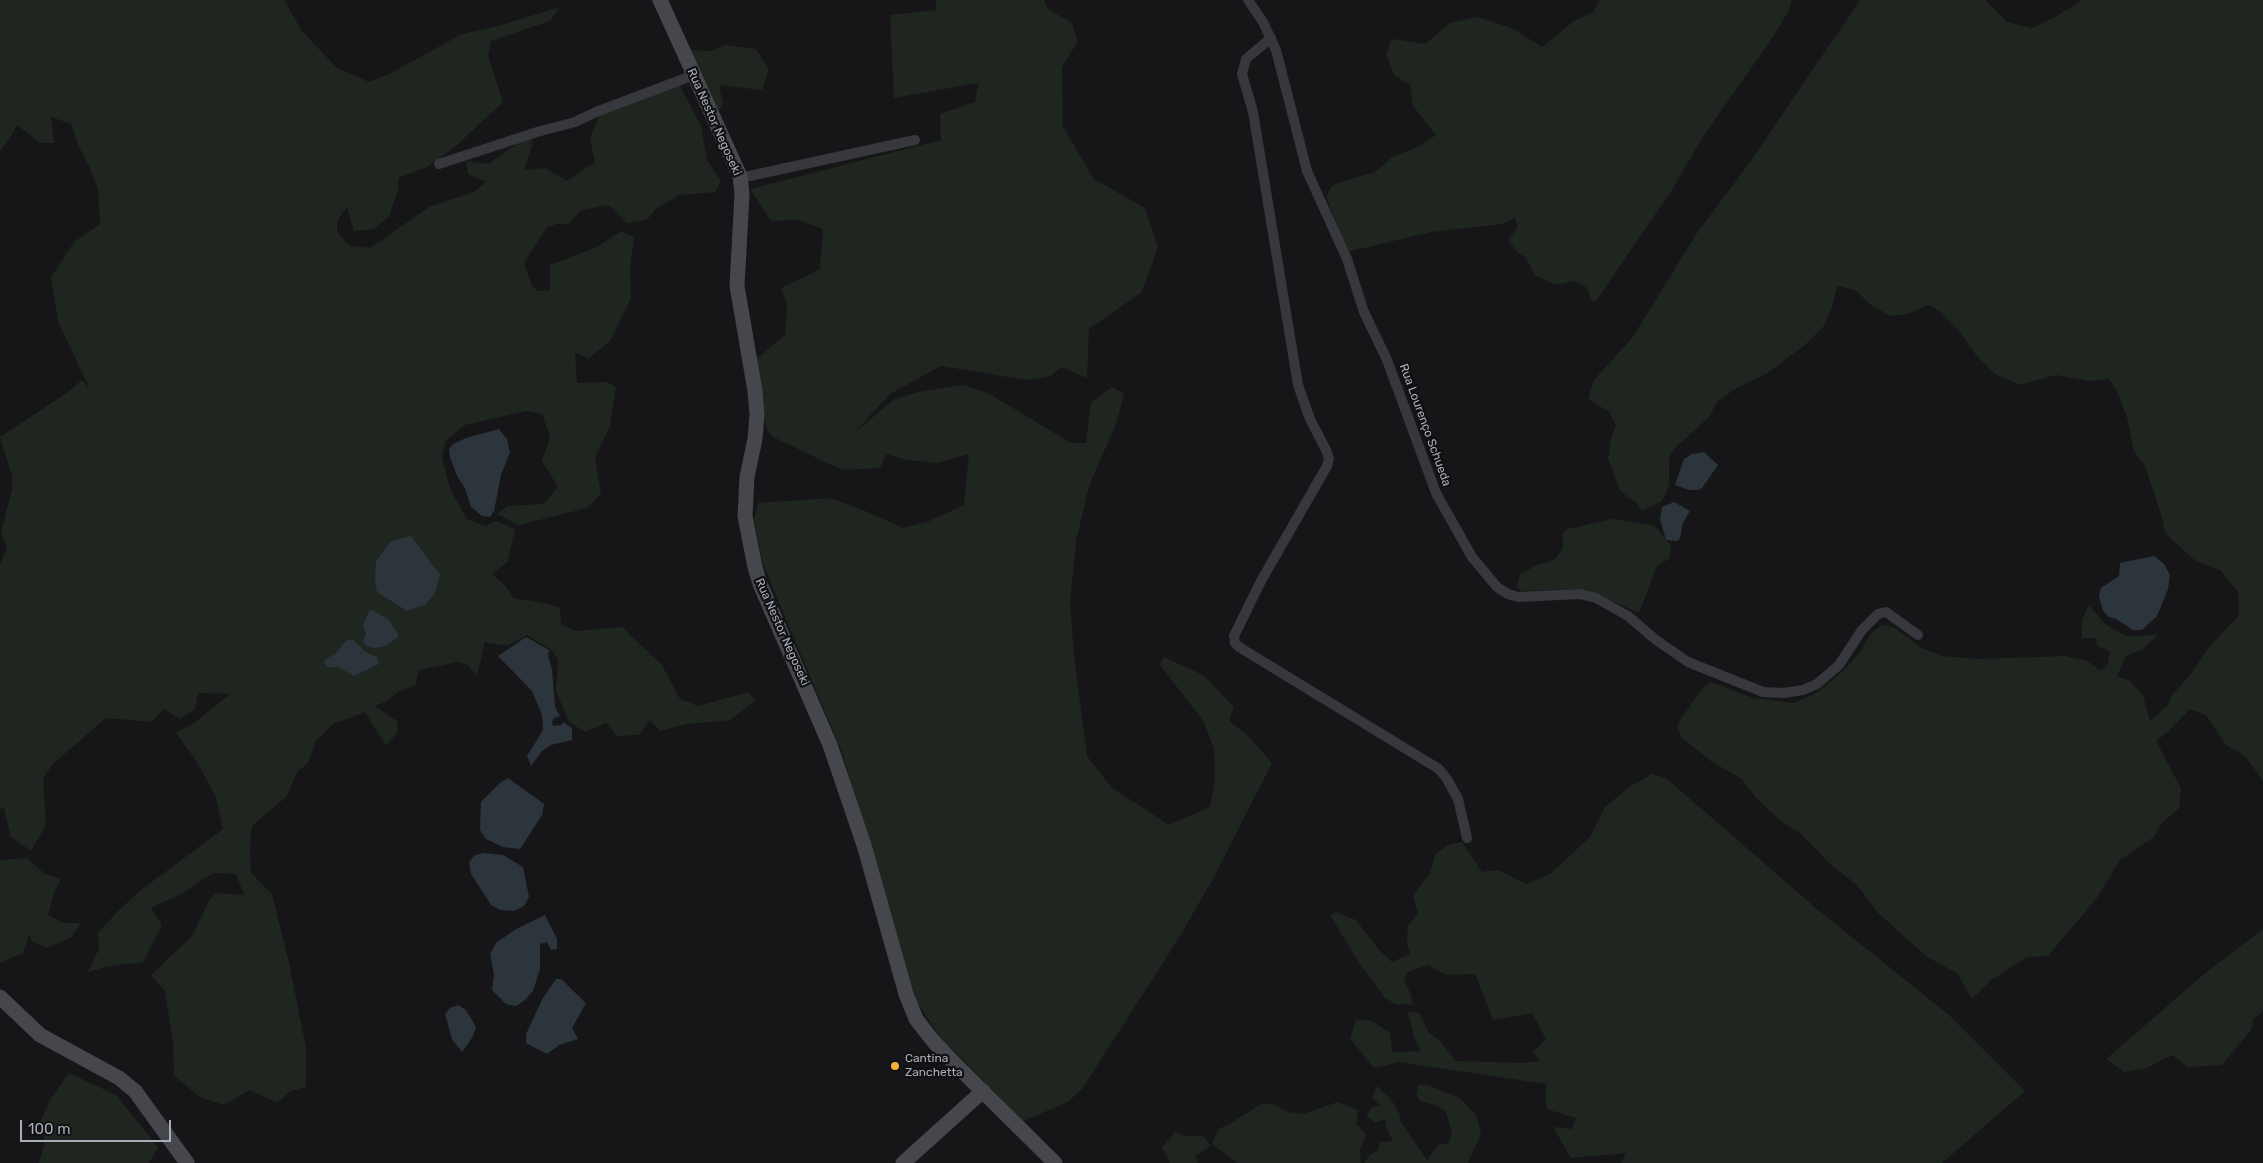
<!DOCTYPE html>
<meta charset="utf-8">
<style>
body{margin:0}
#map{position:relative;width:2263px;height:1163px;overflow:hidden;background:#161618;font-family:Rubik,sans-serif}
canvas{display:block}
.scale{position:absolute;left:20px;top:1120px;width:151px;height:22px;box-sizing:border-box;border:2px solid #a8adb8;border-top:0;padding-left:6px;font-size:15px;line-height:18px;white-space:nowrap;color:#a8adb8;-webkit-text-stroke:4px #111113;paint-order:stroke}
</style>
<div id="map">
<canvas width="2263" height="1163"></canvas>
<div class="scale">100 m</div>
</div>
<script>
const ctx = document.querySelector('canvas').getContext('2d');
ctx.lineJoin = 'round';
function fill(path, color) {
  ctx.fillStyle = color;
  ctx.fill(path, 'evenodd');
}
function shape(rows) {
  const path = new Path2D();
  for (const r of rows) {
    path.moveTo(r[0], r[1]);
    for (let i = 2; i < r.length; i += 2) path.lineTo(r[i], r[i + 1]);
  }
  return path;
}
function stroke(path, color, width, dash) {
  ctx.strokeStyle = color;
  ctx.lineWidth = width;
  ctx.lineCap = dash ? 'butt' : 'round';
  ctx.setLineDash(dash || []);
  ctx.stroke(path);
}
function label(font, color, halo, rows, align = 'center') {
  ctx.font = font + ' Rubik,sans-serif';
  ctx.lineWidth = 4.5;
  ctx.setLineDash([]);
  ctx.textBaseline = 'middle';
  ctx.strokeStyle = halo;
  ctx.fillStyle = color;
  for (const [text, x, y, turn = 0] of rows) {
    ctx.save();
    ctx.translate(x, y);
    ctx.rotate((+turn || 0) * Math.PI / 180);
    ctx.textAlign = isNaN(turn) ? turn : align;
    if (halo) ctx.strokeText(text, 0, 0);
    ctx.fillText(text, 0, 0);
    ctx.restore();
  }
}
const green = shape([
 [0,0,284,0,302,31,337,68,369,82,391,73,462,34,498,26,560,7,550,21,491,41,488,56,503,102,456,146,427,167,398,178,398,190,389,216,374,229,354,231,347,207,337,221,337,232,350,246,370,248,429,207,474,192,486,182,468,174,466,161,488,164,519,142,531,138,532,145,524,170,545,168,567,181,595,162,590,139,599,115,679,84,701,126,707,160,721,181,715,192,679,195,656,209,647,220,627,223,609,205,581,210,569,224,557,224,547,227,524,263,531,284,537,291,550,290,550,265,597,247,621,231,634,237,630,269,631,298,610,341,588,359,575,352,577,383,607,382,616,387,610,426,595,458,601,494,587,508,519,525,497,514,507,506,544,504,558,487,542,461,550,437,542,414,526,411,465,425,446,440,442,457,450,489,467,519,486,526,496,521,515,529,508,561,492,574,506,586,513,598,533,601,560,607,561,624,576,631,622,627,662,665,680,699,698,706,748,692,756,700,731,720,687,724,660,731,650,720,639,735,617,736,606,723,585,732,569,722,556,691,558,659,550,649,527,635,507,646,485,642,477,676,468,665,457,662,419,670,415,685,398,692,385,702,375,706,397,721,397,733,386,746,365,712,333,724,316,741,308,763,297,772,287,796,252,826,250,849,251,873,272,894,289,963,306,1048,306,1087,291,1091,277,1103,250,1090,224,1105,200,1097,174,1076,173,1043,165,991,151,975,192,936,210,899,216,893,244,895,236,874,213,873,181,894,151,908,162,925,143,962,104,967,87,973,99,949,98,933,117,912,141,890,223,829,215,795,197,762,176,733,194,723,230,694,198,693,195,709,180,719,164,709,151,722,106,718,53,764,43,778,46,825,31,851,11,837,4,808,0,809,0,564,7,548,1,533,12,489,12,476,0,437,65,394,82,380,90,389,58,322,51,277,74,242,100,224,98,190,90,168,79,147,71,124,51,117,54,143,40,143,17,125,10,138,0,151],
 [936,0,1044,0,1048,9,1072,23,1078,41,1062,67,1063,127,1094,179,1145,208,1158,247,1142,292,1089,329,1087,378,1062,367,1051,376,1026,380,941,366,890,394,853,434,893,400,918,392,963,385,988,393,1071,443,1086,443,1091,402,1112,387,1124,394,1116,424,1089,486,1076,541,1070,604,1074,655,1087,756,1111,787,1169,825,1210,807,1215,782,1214,749,1204,722,1160,665,1164,657,1203,675,1234,707,1229,721,1247,735,1272,763,1213,879,1177,941,1082,1089,1068,1102,1023,1121,940,1037,911,993,843,755,763,564,754,519,758,503,831,498,863,510,903,528,927,522,964,505,969,454,937,463,907,460,886,454,880,468,842,470,773,437,767,430,754,361,785,335,787,304,781,288,820,269,823,229,798,220,771,221,750,189,941,140,940,114,975,102,978,83,894,98,890,15,936,10],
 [1600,0,1792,0,1789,10,1773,37,1702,138,1672,190,1596,301,1592,302,1587,288,1574,281,1556,285,1536,276,1525,257,1517,252,1508,240,1518,227,1515,218,1503,224,1431,232,1347,252,1326,196,1331,187,1337,183,1375,172,1392,157,1420,146,1436,135,1413,106,1410,85,1394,75,1386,54,1392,39,1425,44,1450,23,1477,17,1512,28,1542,47,1574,21,1593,12],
 [1860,0,1985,0,2007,22,2032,28,2057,16,2082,0,2263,0,2263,781,2245,756,2226,745,2206,715,2190,709,2168,732,2156,741,2181,788,2179,808,2161,824,2154,837,2120,860,2097,898,2048,956,2027,957,1990,981,1972,999,1957,973,1927,957,1878,913,1857,885,1831,865,1802,835,1781,821,1756,798,1742,779,1712,762,1681,737,1677,725,1703,687,1711,682,1753,698,1793,703,1816,693,1840,674,1860,652,1871,633,1882,625,1893,627,1922,648,1942,656,1978,659,2065,656,2087,661,2101,671,2108,664,2110,651,2097,646,2096,638,2082,638,2082,620,2089,605,2106,625,2126,636,2158,635,2143,649,2126,656,2117,676,2130,681,2143,695,2150,721,2168,705,2172,695,2190,675,2210,646,2239,615,2238,592,2221,571,2193,559,2165,533,2162,517,2145,466,2134,451,2127,417,2117,391,2109,379,2088,381,2056,375,2020,385,1995,374,1976,355,1960,332,1939,311,1928,305,1908,314,1892,316,1873,307,1855,290,1837,286,1832,308,1824,326,1805,345,1766,374,1735,389,1718,401,1708,418,1673,450,1669,459,1669,486,1662,501,1642,511,1636,503,1620,491,1608,458,1611,438,1616,425,1609,412,1588,399,1594,380,1632,338,1697,233,1750,162],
 [725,45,756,49,769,69,762,90,719,85,723,104,717,114,687,50,711,51],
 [1613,519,1654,525,1671,546,1670,558,1657,566,1639,613,1610,600,1575,589,1521,591,1517,586,1520,574,1535,566,1554,560,1563,548,1562,534,1567,529],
 [1652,774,1666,778,1817,909,1949,1015,2025,1091,1942,1163,1621,1163,1626,1153,1571,1158,1553,1127,1572,1129,1576,1118,1546,1109,1546,1084,1399,1062,1374,1068,1350,1039,1356,1019,1372,1021,1390,1033,1392,1052,1421,1051,1414,1037,1408,1012,1419,1013,1429,1033,1440,1041,1456,1061,1522,1063,1540,1061,1533,1052,1546,1039,1532,1013,1493,1020,1475,974,1446,975,1428,965,1408,972,1404,979,1411,995,1413,1005,1396,1004,1385,998,1358,961,1330,915,1336,912,1356,920,1380,951,1392,962,1410,954,1407,942,1408,925,1418,913,1413,896,1430,873,1435,855,1447,845,1462,842,1482,872,1498,870,1526,884,1550,874,1590,837,1605,807,1629,787],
 [27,858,45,874,61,879,54,893,48,915,64,923,81,923,72,937,47,948,31,941,30,933,23,953,0,963,0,860],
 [2263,929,2263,1011,2253,1020,2251,1030,2222,1065,2188,1067,2172,1055,2147,1068,2124,1072,2106,1059,2203,975],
 [69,1073,116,1095,158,1147,149,1163,39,1163,45,1142,40,1122,51,1098],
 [1419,1085,1428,1085,1460,1098,1477,1116,1481,1134,1468,1163,1364,1163,1370,1155,1378,1150,1380,1142,1393,1141,1386,1127,1385,1119,1375,1123,1366,1115,1372,1107,1380,1106,1372,1097,1377,1086,1391,1099,1400,1115,1400,1121,1427,1160,1438,1145,1448,1143,1452,1134,1446,1112,1435,1105,1420,1101,1416,1094],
 [1338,1102,1358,1110,1356,1124,1366,1134,1360,1150,1361,1163,1238,1163,1212,1144,1218,1129,1228,1125,1261,1104,1273,1104,1288,1112,1303,1114],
 [1175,1132,1185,1136,1203,1136,1211,1146,1195,1156,1198,1163,1170,1163,1162,1148]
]);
const water = shape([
 [499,429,507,439,510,452,501,475,494,511,490,517,482,516,471,507,465,488,457,476,450,457,449,449,453,444,466,438],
 [1704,452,1718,465,1702,488,1697,490,1689,490,1675,485,1684,459,1692,454],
 [1674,502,1690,511,1683,523,1680,538,1677,541,1666,540,1660,519,1662,507],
 [411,536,440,575,435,593,426,604,407,611,377,592,375,580,376,561,391,541],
 [2154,556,2164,564,2170,575,2168,589,2157,616,2142,630,2133,630,2116,619,2109,617,2103,611,2099,597,2101,588,2119,576,2120,563],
 [370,609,388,619,397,632,398,637,386,646,374,648,367,646,363,642,366,634,363,625],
 [526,637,549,650,548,655,552,669,555,707,560,716,554,718,552,722,553,726,562,725,563,722,572,728,572,740,551,745,542,751,531,766,527,756,543,730,542,715,532,691,498,656],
 [353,639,364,651,377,657,379,664,354,676,338,667,327,667,324,662,327,658,335,654,347,640],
 [508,778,544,804,542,815,520,849,503,847,486,839,480,830,481,802,501,782],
 [484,853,503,855,523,867,529,897,524,906,514,911,500,910,491,905,471,874,469,862,475,855],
 [545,915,557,939,557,949,551,950,547,942,540,944,540,969,533,991,525,1000,516,1006,506,1004,492,990,494,974,490,954,496,943,516,929],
 [556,979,561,979,586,1003,572,1028,578,1039,559,1045,547,1054,526,1043,526,1034,543,998],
 [458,1005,466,1010,476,1027,472,1038,462,1052,452,1039,445,1014,450,1008]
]);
const street = shape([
 [1248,0,1263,22,1276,50,1307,171,1347,259,1364,312,1387,360,1436,493,1472,557,1497,587,1508,594,1518,597,1580,594,1596,598,1628,616,1656,640,1688,662,1763,692,1784,693,1803,690,1817,684,1839,665,1862,630,1878,614,1886,612,1918,635],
 [1271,38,1246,59,1242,74,1253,112,1298,385,1310,419,1327,452,1329,459,1327,466,1261,581,1234,636,1235,643,1239,647,1439,769,1447,779,1458,799,1467,838],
 [439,164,537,132,575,122,596,112,694,75],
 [740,178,915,140]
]);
const secondary = shape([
 [660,0,740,176,742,194,737,286,755,391,757,415,755,439,747,477,745,516,755,567,760,584,830,745,864,845,906,994,916,1019,934,1042,955,1064,1055,1163],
 [0,997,40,1035,119,1078,135,1091,187,1163],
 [903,1163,983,1091]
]);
const markers = [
 [895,1066,5,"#f2b134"]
];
const streetNames = [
 ["Rua Nestor Negoseki",714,122,66],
 ["Rua Lourenço Schueda",1425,425,70],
 ["Rua Nestor Negoseki",782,632,66]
];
const poiNames = [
 ["Cantina",905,1059],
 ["Zanchetta",905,1073]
];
fill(green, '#1e261f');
fill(water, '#2c353c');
stroke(street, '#37383d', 10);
stroke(secondary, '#45474d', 15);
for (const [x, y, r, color] of markers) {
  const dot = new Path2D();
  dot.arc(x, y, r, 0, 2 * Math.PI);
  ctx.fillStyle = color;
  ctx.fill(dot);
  stroke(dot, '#111113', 2);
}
label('12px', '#a8adb8', '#111113', streetNames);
label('12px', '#a8adb8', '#111113', poiNames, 'left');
</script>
